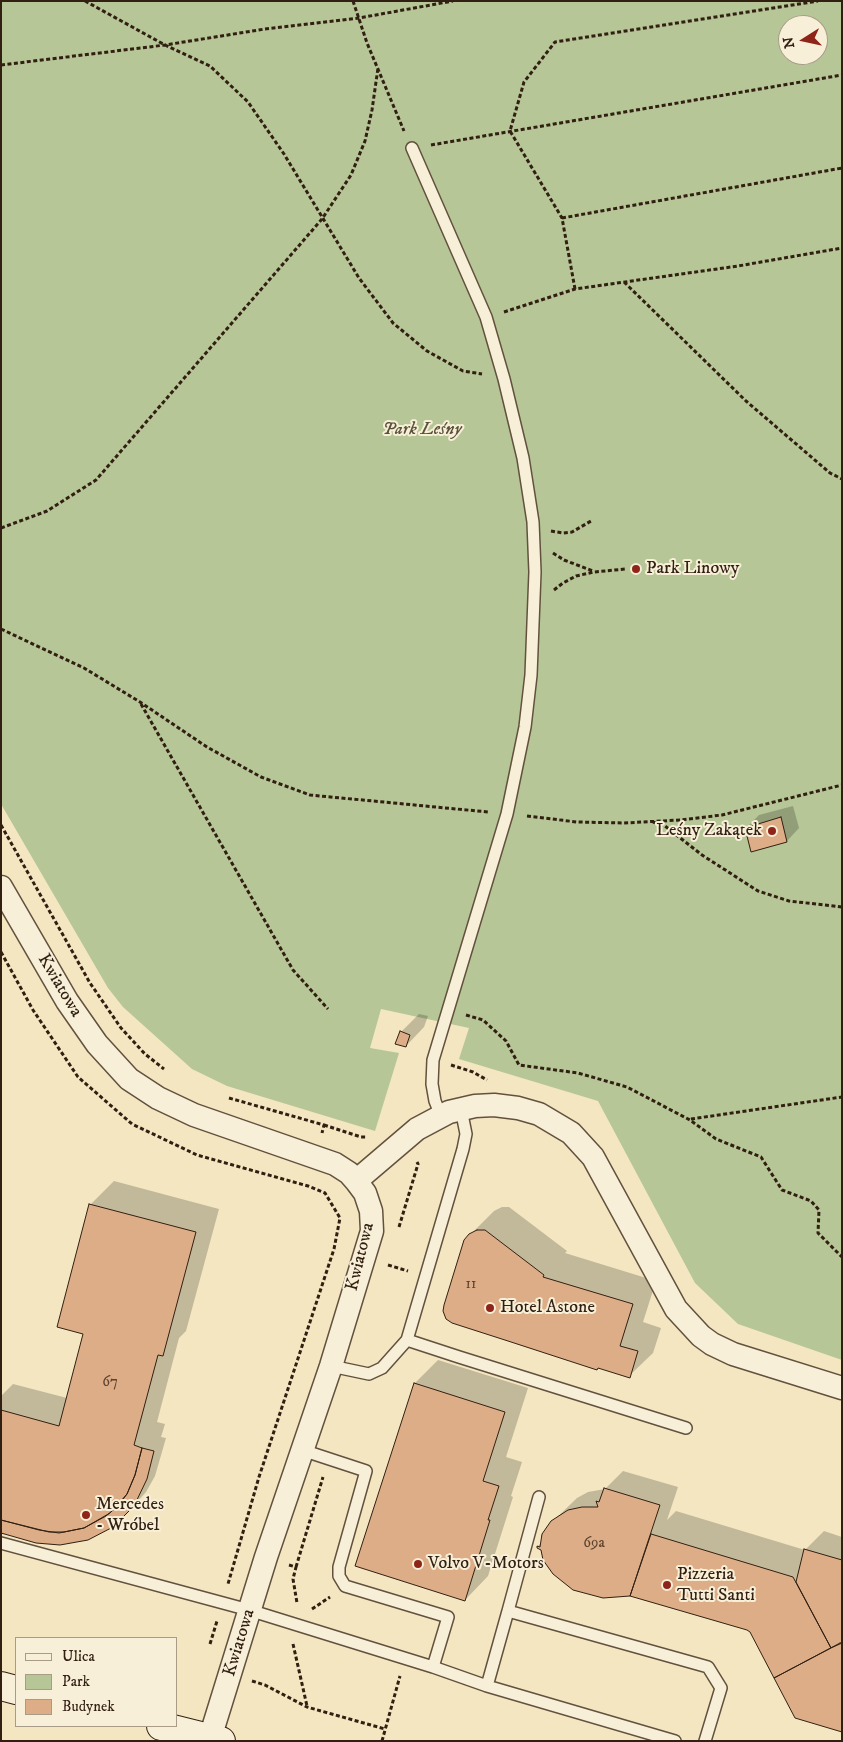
<!DOCTYPE html>
<meta charset="utf-8">
<style>
body{margin:0}
#map{position:relative;width:843px;height:1742px;overflow:hidden;background:#f3e6c1;font-family:"IM FELL DW Pica",serif}
canvas{display:block}
.frame{position:absolute;inset:0;border:2px solid #311f12;pointer-events:none}
.legend{position:absolute;left:15px;top:1637px;width:162px;height:90px;box-sizing:border-box;background:#f7efd7;border:1px solid #a89c88;margin:0;padding:6px 9px;list-style:none;font-size:15px;color:#311f12}
.legend li{display:flex;align-items:center;gap:10px;height:25px}
.legend b{width:25px;border:1px solid #a89c88}
.north{position:absolute;left:778px;top:15px;width:50px;height:50px;box-sizing:border-box;background:#f7efd7;border:1px solid #a89c88;border-radius:50%;rotate:260deg;font-size:14px;font-weight:700;line-height:20px;text-align:center;color:#311f12}
.north::after{content:'';display:block;margin:auto;width:18px;height:22px;background:#8f2418;clip-path:polygon(50% 0,100% 100%,50% 72%,0 100%)}
</style>
<div id="map">
<canvas width="843" height="1742"></canvas>
<div class="frame"></div>
<ul class="legend">
<li><b style="height:6px;background:#f7efd7"></b>Ulica</li>
<li><b style="height:14px;background:#b6c697"></b>Park</li>
<li><b style="height:14px;background:#dcad86"></b>Budynek</li>
</ul>
<div class="north">N</div>
</div>
<script>
const ctx = document.querySelector('canvas').getContext('2d');
ctx.lineJoin = 'round';
function fill(path, color) {
  ctx.fillStyle = color;
  ctx.fill(path, 'evenodd');
}
function shape(rows) {
  const path = new Path2D();
  for (const r of rows) {
    path.moveTo(r[0], r[1]);
    for (let i = 2; i < r.length; i += 2) path.lineTo(r[i], r[i + 1]);
  }
  return path;
}
function stroke(path, color, width, dash) {
  ctx.strokeStyle = color;
  ctx.lineWidth = width;
  ctx.lineCap = dash ? 'butt' : 'round';
  ctx.setLineDash(dash || []);
  ctx.stroke(path);
}
function label(font, color, halo, rows, align = 'center') {
  ctx.font = font + ' "IM FELL DW Pica",serif';
  ctx.lineWidth = 4;
  ctx.setLineDash([]);
  ctx.textBaseline = 'middle';
  ctx.strokeStyle = halo;
  ctx.fillStyle = color;
  for (const [text, x, y, turn = 0] of rows) {
    ctx.save();
    ctx.translate(x, y);
    ctx.rotate((+turn || 0) * Math.PI / 180);
    ctx.textAlign = isNaN(turn) ? turn : align;
    if (halo) ctx.strokeText(text, 0, 0);
    ctx.fillText(text, 0, 0);
    ctx.restore();
  }
}
const green = shape([
 [1,1,842,1,842,1360,738,1324,695,1283,598,1101,459,1059,469,1028,381,1009,370,1048,399,1053,375,1131,227,1086,192,1069,123,1007,108,988,1,804],
 [788,25,818,25,818,55,788,55]
]);
const shadow = shape([
 [793,806,799,828,787,841,746,828,759,815],
 [419,1014,428,1016,424,1027,406,1046,401,1032],
 [114,1181,219,1209,186,1331,179,1338,157,1422,165,1424,161,1437,166,1438,155,1476,146,1492,126,1514,88,1539,1,1532,1,1396,13,1384,67,1398,84,1334,58,1326,91,1204],
 [502,1207,509,1207,567,1251,565,1253,656,1281,643,1322,661,1328,653,1353,629,1376,470,1235,494,1211],
 [438,1360,528,1388,506,1457,522,1462,511,1496,513,1497,488,1576,465,1600,415,1383],
 [623,1471,678,1487,667,1520,676,1511,805,1550,824,1531,842,1537,842,1731,748,1629,630,1595,537,1547,542,1542,548,1526,577,1498,588,1492,605,1489]
]);
const building = shape([
 [781,817,787,842,751,852,745,828,781,817],
 [400,1031,410,1035,406,1047,395,1044,400,1031],
 [89,1204,196,1232,163,1356,158,1355,134,1445,142,1448,135,1475,127,1494,110,1513,84,1528,64,1532,49,1532,1,1520,1,1410,59,1426,83,1334,57,1327,89,1204],
 [477,1230,485,1230,544,1275,543,1277,633,1304,620,1346,638,1351,630,1378,598,1368,597,1370,508,1341,452,1323,446,1319,443,1311,444,1305,464,1240,469,1234,477,1230],
 [414,1383,505,1412,483,1481,499,1486,488,1520,490,1520,465,1601,355,1566,414,1383],
 [142,1448,154,1451,147,1479,134,1506,113,1527,88,1540,60,1545,36,1543,1,1533,1,1520,39,1530,59,1533,84,1528,106,1516,118,1506,127,1494,135,1475,142,1448],
 [604,1488,660,1505,630,1596,603,1598,573,1590,553,1574,543,1560,541,1550,537,1548,537,1546,540,1547,542,1534,551,1521,568,1510,582,1507,598,1507,596,1501,599,1502,604,1488],
 [651,1534,793,1577,831,1648,774,1678,750,1632,747,1630,630,1596,651,1534],
 [804,1549,842,1560,842,1643,831,1648,796,1582,804,1549],
 [840,1643,842,1643,842,1732,795,1718,774,1678,840,1643]
]);
const path = shape([
 [85,1,165,45,210,66,248,102,284,154,359,278,393,323,427,351,463,371,482,374],
 [353,1,367,43,404,131],
 [1,65,165,45,265,29,359,18,453,1],
 [431,145,842,75],
 [562,218,842,168],
 [624,282,746,401,830,473,842,479],
 [575,289,562,218,510,131,524,82,555,42,818,1],
 [504,312,575,289,738,266,842,248],
 [1,528,47,511,96,480,322,219,351,175,365,141,372,110,378,68],
 [551,531,563,533,572,532,591,521],
 [553,553,564,560,593,571],
 [554,590,563,583,576,576,594,572,625,569],
 [1,629,84,668,140,702,207,747,261,777,310,795,488,812],
 [141,704,293,970,328,1009],
 [527,816,577,822,624,823,680,820,722,815,842,785],
 [653,822,665,826,702,855,758,891,789,901,842,907],
 [1,825,90,983,121,1028,145,1054,164,1069],
 [1,952,33,1010,78,1077,132,1124,197,1155,308,1186,325,1193,340,1218,334,1249,259,1477,228,1584],
 [466,1015,483,1020,506,1041,519,1065,578,1073,627,1087,690,1120,716,1139,761,1157,782,1190,811,1201,819,1210,818,1233,842,1257],
 [451,1065,473,1072,487,1080],
 [229,1098,324,1125,322,1133],
 [691,1119,842,1097],
 [324,1125,361,1137,367,1137],
 [399,1227,418,1164,417,1162],
 [388,1265,408,1271],
 [289,1565,296,1567,293,1579,297,1603],
 [296,1567,323,1477],
 [312,1609,330,1597],
 [210,1644,217,1621],
 [293,1644,307,1706],
 [252,1681,265,1685,307,1707,385,1729],
 [382,1741,400,1676]
]);
const service = shape([
 [412,148,486,317,504,379,523,458,533,522,535,572,531,675,525,727,507,814,433,1060,432,1084,435,1101,441,1116],
 [407,1340,459,1357,686,1428],
 [331,1366,369,1374,382,1368,407,1340,463,1149,466,1134,461,1109],
 [302,1450,366,1471,339,1567,339,1576,345,1586,448,1617,433,1667],
 [539,1497,508,1611,708,1667,721,1688,705,1741],
 [1,1543,249,1610,433,1667,487,1686,675,1741],
 [487,1686,508,1611]
]);
const minor = shape([
 [1,887,67,1001,97,1044,129,1079,158,1098,194,1115,335,1164,349,1173,356,1181,365,1193,371,1211,372,1231,331,1366,266,1557,210,1738],
 [356,1181,417,1129,449,1112,475,1106,494,1105,518,1108,539,1114,571,1133,593,1157,676,1309,701,1336,712,1344,733,1354,842,1388]
]);
const secondary = shape([
 [1,1686,16,1690],
 [161,1726,221,1741]
]);
const markers = [
 [636,569,5,"#8f2418"],
 [772,831,5,"#8f2418"],
 [490,1308,5,"#8f2418"],
 [86,1515,5,"#8f2418"],
 [418,1564,5,"#8f2418"],
 [667,1585,5,"#8f2418"]
];
const numberNames = [
 ["11",471,1285],
 ["67",110,1383],
 ["69a",594,1544]
];
const parkNames = [
 ["Park Leśny",422,430]
];
const poiNames = [
 ["Park Linowy",646,569],
 ["Leśny Zakątek",762,831,"right"],
 ["Hotel Astone",500,1308],
 ["Mercedes",96,1505],
 ["- Wróbel",96,1526],
 ["Volvo V-Motors",428,1564],
 ["Pizzeria",677,1575],
 ["Tutti Santi",677,1596]
];
const streetNames = [
 ["Kwiatowa",59,986,59],
 ["Kwiatowa",361,1257,-76],
 ["Kwiatowa",240,1643,-73]
];
fill(green, '#b6c697');
fill(shadow, '#0003');
fill(building, '#dcad86');
stroke(building, '#311f12', 1);
stroke(service, '#62513e', 14);
stroke(minor, '#62513e', 25);
stroke(secondary, '#311f12', 30);
stroke(path, '#311f12', 3, [4, 2.5]);
stroke(service, '#f7efd7', 11);
stroke(minor, '#f7efd7', 22);
stroke(secondary, '#f7efd7', 28);
for (const [x, y, r, color] of markers) {
  const dot = new Path2D();
  dot.arc(x, y, r, 0, 2 * Math.PI);
  ctx.fillStyle = color;
  ctx.fill(dot);
  stroke(dot, '#f7efd7', 2);
}
label('15px', '#5c422f', null, numberNames);
label('italic 18px', '#59513a', '#f7efd7', parkNames);
label('18px', '#311f12', '#f7efd7', poiNames, 'left');
label('18px', '#311f12', '#f7efd7', streetNames);
</script>
